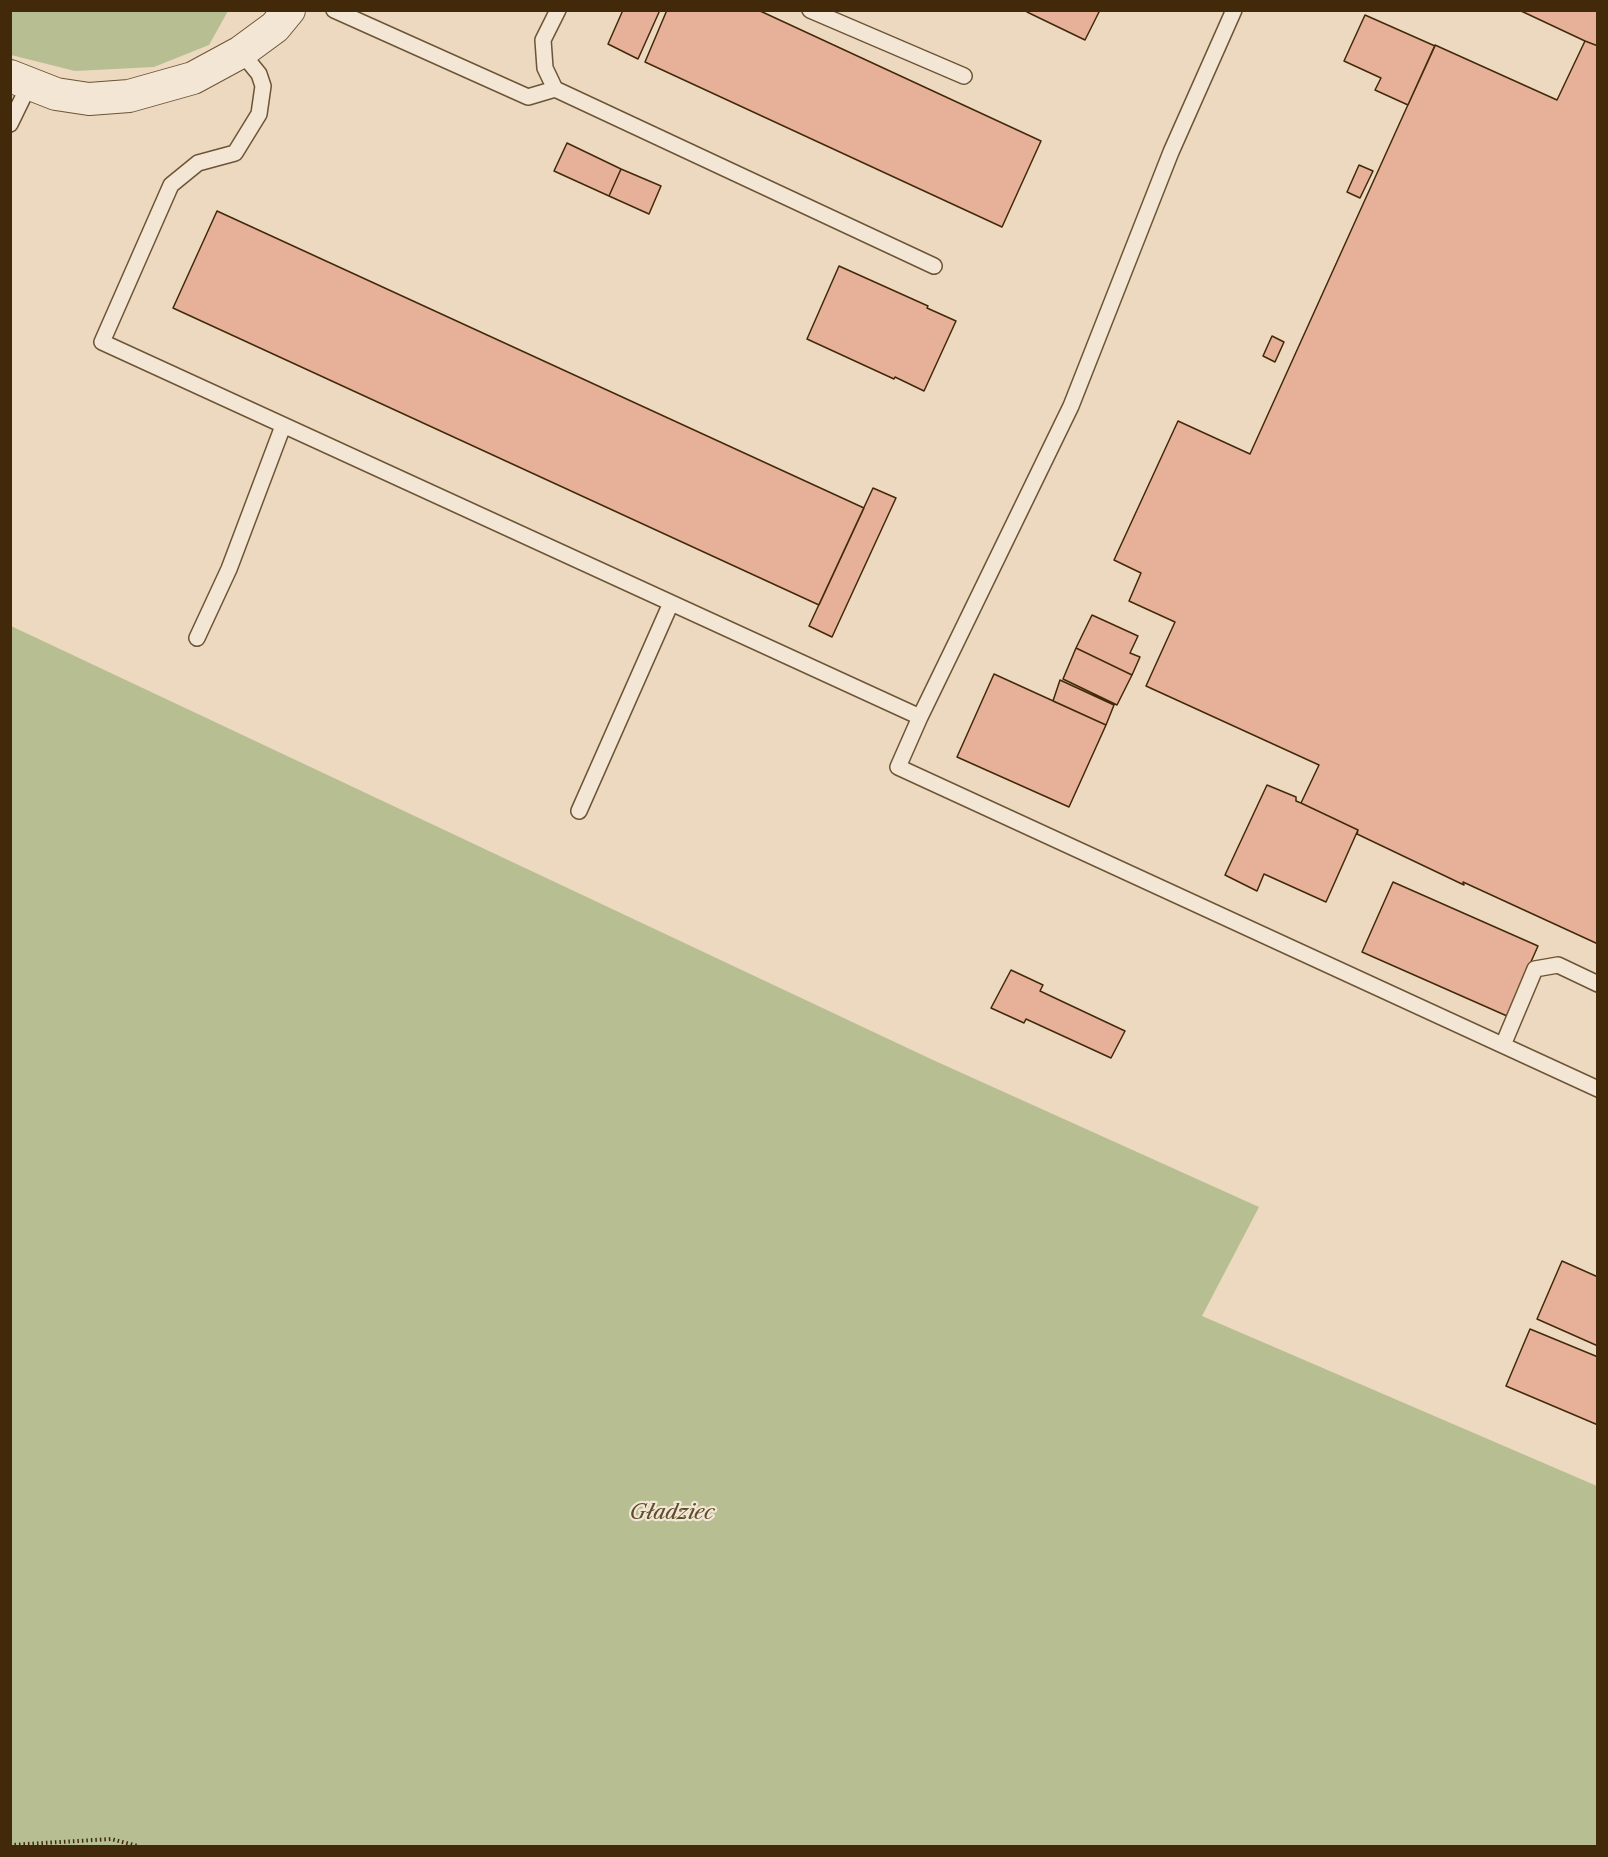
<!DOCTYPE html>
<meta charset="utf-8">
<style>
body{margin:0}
#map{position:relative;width:1608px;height:1857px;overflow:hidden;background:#edd9bf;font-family:"Libre Caslon Text",serif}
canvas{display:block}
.frame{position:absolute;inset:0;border:12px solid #412909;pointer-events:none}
</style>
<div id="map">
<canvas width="1608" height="1857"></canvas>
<div class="frame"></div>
</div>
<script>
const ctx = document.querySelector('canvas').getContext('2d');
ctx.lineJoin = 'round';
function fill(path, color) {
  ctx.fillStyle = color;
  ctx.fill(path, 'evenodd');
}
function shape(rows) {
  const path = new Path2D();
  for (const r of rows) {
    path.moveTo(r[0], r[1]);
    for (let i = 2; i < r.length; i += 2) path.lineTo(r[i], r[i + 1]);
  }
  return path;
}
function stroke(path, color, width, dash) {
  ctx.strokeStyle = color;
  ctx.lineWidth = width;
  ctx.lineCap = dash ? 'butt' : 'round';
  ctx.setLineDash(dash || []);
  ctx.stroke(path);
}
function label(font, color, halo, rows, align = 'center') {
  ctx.font = font + ' "Libre Caslon Text",serif';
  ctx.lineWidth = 4.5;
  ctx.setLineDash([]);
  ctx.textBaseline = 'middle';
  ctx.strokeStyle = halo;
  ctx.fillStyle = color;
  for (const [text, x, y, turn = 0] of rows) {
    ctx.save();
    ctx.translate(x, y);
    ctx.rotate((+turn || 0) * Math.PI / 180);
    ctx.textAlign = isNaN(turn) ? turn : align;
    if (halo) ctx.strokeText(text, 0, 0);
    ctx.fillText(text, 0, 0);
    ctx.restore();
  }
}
const green = shape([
 [10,11,11,10,228,11,209,45,154,67,75,71,11,55],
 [11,626,933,1060,1259,1207,1202,1316,1597,1486,1597,1846,11,1846]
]);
const building = shape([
 [623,10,660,10,638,59,608,44,623,10],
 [667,10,758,10,1041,141,1002,227,645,62,667,10],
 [1028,10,1096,10,1099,12,1085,40,1027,12,1028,10],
 [1519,10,1598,10,1598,46,1585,41,1519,10],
 [1365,15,1435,46,1408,105,1375,90,1381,78,1344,61,1365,15],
 [1585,41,1598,46,1598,944,1463,882,1464,885,1357,834,1358,830,1301,803,1319,765,1146,686,1175,622,1129,601,1141,573,1114,560,1178,421,1250,454,1435,45,1557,100,1585,41],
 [567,143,621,169,609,196,554,171,567,143],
 [1359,165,1373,171,1360,198,1347,192,1359,165],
 [621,169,661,186,649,214,609,196,621,169],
 [217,211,864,508,819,605,173,308,217,211],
 [839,266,928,306,927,308,956,321,924,391,895,377,894,379,807,339,839,266],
 [1272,336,1284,342,1275,362,1263,356,1272,336],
 [873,488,896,498,832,637,809,626,873,488],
 [1092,615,1138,636,1130,653,1140,657,1132,675,1076,648,1092,615],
 [1076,648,1132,675,1117,705,1063,679,1076,648],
 [994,674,1106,725,1069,807,957,757,994,674],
 [1060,680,1114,705,1106,725,1053,701,1060,680],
 [1267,785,1296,797,1296,801,1301,803,1358,830,1326,902,1264,874,1257,891,1225,875,1267,785],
 [1393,882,1538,946,1507,1016,1362,952,1393,882],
 [1011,970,1043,985,1040,991,1125,1031,1111,1058,1026,1019,1024,1023,991,1008,1011,970],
 [1562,1261,1598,1277,1598,1346,1537,1319,1562,1261],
 [1530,1329,1598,1357,1598,1425,1506,1386,1530,1329]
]);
const path = shape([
 [10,1845,111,1839,138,1846]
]);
const lane = shape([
 [334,10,528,97,555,89],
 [558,10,543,40,545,68,555,89,934,266],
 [810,10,964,76],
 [1234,10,1171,152,1071,406,920,717,898,767,1598,1089],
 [241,52,259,74,263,86,259,114,235,153,198,163,171,185,102,342,920,717],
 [10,124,29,85],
 [197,638,229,569,283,426],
 [579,811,671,603],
 [1503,1045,1535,969,1558,965,1598,984]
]);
const street = shape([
 [10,76,56,94,89,99,129,96,193,78,241,52,275,27,289,10]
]);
const parkNames = [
 ["Gładziec",672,1513]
];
fill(green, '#b7bf92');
fill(building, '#e6b198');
stroke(building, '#412909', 1.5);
stroke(lane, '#6c5536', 18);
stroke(street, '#6c5536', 34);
stroke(path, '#412909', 4, [1.5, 3]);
stroke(lane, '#f3e6d5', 15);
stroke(street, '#f3e6d5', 32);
label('italic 21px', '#5e4e2b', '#f3e6d5', parkNames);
</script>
